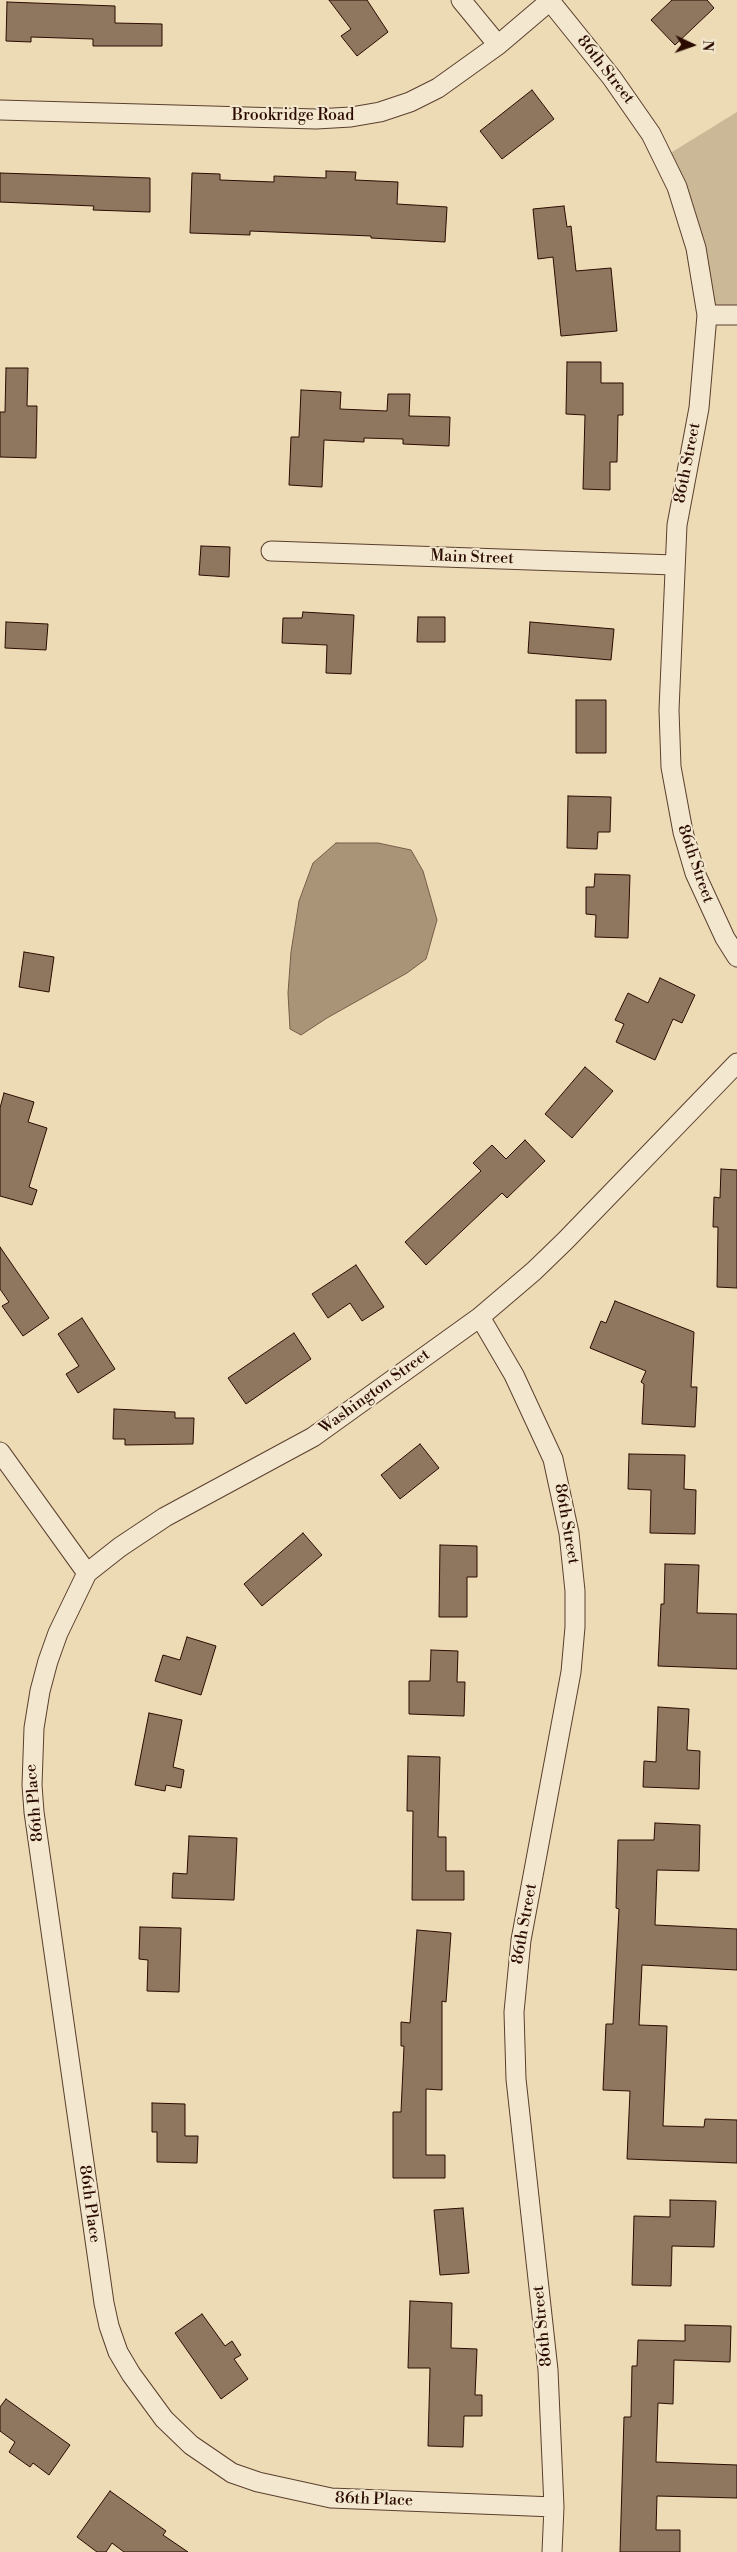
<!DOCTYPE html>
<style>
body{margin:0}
#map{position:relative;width:737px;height:2552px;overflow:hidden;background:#ecdbb5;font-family:"Libre Bodoni",serif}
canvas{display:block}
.north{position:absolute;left:667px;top:20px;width:50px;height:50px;-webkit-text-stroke:4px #f3e8cf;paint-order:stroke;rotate:93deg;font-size:14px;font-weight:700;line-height:20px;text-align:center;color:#2b0b01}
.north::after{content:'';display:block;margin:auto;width:18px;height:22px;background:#2b0b01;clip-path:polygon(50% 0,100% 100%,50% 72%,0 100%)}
</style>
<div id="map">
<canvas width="737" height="2552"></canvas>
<div class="north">N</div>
</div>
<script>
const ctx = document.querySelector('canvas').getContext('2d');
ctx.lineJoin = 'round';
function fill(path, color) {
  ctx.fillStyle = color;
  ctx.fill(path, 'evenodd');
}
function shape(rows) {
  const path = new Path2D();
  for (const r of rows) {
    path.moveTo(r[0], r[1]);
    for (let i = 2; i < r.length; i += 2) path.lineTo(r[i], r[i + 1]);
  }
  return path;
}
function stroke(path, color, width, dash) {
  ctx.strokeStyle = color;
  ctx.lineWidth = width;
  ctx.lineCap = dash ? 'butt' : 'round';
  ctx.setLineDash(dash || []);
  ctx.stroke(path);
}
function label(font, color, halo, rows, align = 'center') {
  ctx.font = font + ' "Libre Bodoni",serif';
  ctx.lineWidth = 4;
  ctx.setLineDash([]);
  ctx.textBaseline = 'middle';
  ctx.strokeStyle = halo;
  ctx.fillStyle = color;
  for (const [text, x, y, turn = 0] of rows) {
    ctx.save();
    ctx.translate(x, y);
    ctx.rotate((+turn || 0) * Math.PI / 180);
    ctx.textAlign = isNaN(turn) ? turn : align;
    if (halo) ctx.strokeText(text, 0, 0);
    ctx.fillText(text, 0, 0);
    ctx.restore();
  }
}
const green = shape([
 [737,112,737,315,707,315,664,157]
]);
const water = shape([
 [336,843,378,843,411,850,423,871,437,920,426,959,407,973,327,1018,301,1035,290,1029,288,993,291,952,299,901,313,863,336,843]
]);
const building = shape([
 [329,0,367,0,388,32,357,56,341,36,351,29,329,0],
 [672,0,707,0,714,8,675,45,651,20,672,0],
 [7,2,115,6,115,23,162,24,162,46,93,46,93,39,31,37,31,42,6,41,7,2],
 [532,90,554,119,502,159,480,131,532,90],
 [326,171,356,172,355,180,398,182,397,204,447,207,445,242,371,238,371,236,250,231,250,235,190,233,192,173,220,174,220,180,274,182,274,176,326,178,326,171],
 [0,173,150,178,150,212,93,210,94,206,0,202,0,173],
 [564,206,567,227,571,226,576,271,611,268,617,331,561,336,553,257,538,259,533,209,564,206],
 [567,362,601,362,601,383,623,383,623,415,618,415,617,462,610,462,610,490,583,489,585,415,566,414,567,362],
 [6,368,28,368,27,406,37,406,36,458,0,457,0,412,5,412,6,368],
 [301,390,341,392,340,409,387,411,388,394,410,394,409,416,450,417,449,446,403,444,403,439,364,438,364,442,324,440,322,487,289,485,291,437,299,437,301,390],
 [201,546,230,547,229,577,199,575,201,546],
 [303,612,354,615,351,674,326,673,327,645,282,643,283,618,302,618,303,612],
 [418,617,445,617,445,642,417,642,418,617],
 [6,622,48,624,46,650,5,648,6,622],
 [530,622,614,629,611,660,528,653,530,622],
 [576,700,606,700,606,753,576,753,576,700],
 [568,796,611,797,610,832,598,832,597,849,567,848,568,796],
 [595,874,630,875,628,938,595,937,596,915,586,914,586,887,594,887,595,874],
 [24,952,54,957,49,992,19,987,24,952],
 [660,978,695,995,682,1023,673,1019,655,1060,616,1042,624,1024,615,1020,628,993,648,1003,660,978],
 [585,1067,613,1091,572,1138,545,1114,585,1067],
 [4,1093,34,1102,28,1122,47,1128,29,1187,37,1190,32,1205,0,1196,0,1108,4,1093],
 [525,1140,545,1161,507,1198,502,1193,426,1265,405,1242,481,1171,473,1163,492,1145,506,1159,525,1140],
 [721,1169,737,1170,737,1288,717,1287,718,1227,713,1227,714,1197,720,1198,721,1169],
 [0,1247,49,1318,23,1336,2,1306,9,1302,0,1289,0,1247],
 [356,1265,384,1307,362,1321,350,1303,328,1318,312,1294,356,1265],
 [615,1301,694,1332,691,1387,697,1387,695,1427,642,1424,644,1384,641,1382,646,1371,590,1348,601,1321,606,1323,615,1301],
 [82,1318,115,1369,78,1393,66,1374,79,1366,58,1334,82,1318],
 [294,1333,311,1359,246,1404,228,1378,294,1333],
 [114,1409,175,1412,175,1418,194,1418,193,1444,125,1445,125,1439,113,1439,114,1409],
 [420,1444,439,1468,400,1499,381,1475,420,1444],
 [629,1454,685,1455,684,1489,696,1490,695,1534,650,1533,651,1490,628,1489,629,1454],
 [303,1533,322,1555,262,1606,244,1584,303,1533],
 [440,1545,477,1546,477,1577,467,1577,467,1617,439,1617,440,1545],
 [665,1564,699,1565,697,1613,737,1614,737,1669,658,1666,661,1604,664,1604,665,1564],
 [187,1637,216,1646,201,1695,155,1681,163,1655,180,1660,187,1637],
 [431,1650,458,1651,457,1682,465,1682,464,1716,409,1714,409,1681,430,1681,431,1650],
 [658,1707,689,1709,687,1750,700,1751,699,1789,643,1787,644,1761,656,1762,658,1707],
 [149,1713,182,1720,173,1767,184,1770,181,1788,166,1785,165,1791,135,1785,149,1713],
 [408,1756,440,1757,438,1837,446,1837,446,1871,464,1871,464,1900,412,1900,413,1811,407,1811,408,1756],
 [655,1823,700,1825,699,1871,657,1870,655,1925,737,1929,737,1970,642,1965,639,2025,667,2026,663,2126,704,2127,705,2119,737,2120,737,2163,627,2159,630,2091,603,2090,606,2024,613,2024,619,1909,616,1908,618,1840,654,1840,655,1823],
 [189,1836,237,1838,234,1900,172,1898,173,1873,187,1874,189,1836],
 [140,1927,181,1928,179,1992,147,1991,148,1960,139,1959,140,1927],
 [417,1930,451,1933,446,2002,442,2001,442,2090,426,2089,426,2155,445,2155,445,2178,393,2178,393,2112,401,2112,404,2046,401,2046,401,2022,410,2023,417,1930],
 [152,2103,185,2104,185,2136,198,2136,197,2163,157,2162,157,2132,152,2132,152,2103],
 [670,2200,716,2201,714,2247,672,2246,671,2286,632,2285,634,2216,670,2217,670,2200],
 [463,2208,469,2273,440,2275,434,2210,463,2208],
 [410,2301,452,2303,451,2348,477,2349,475,2395,482,2395,482,2416,464,2416,463,2447,428,2446,430,2368,408,2368,410,2301],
 [202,2314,225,2346,232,2341,241,2355,234,2359,248,2379,221,2399,175,2333,202,2314],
 [685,2325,731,2326,730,2362,674,2360,673,2404,658,2403,656,2462,737,2465,737,2498,657,2496,656,2530,680,2530,680,2552,620,2552,624,2417,631,2417,632,2366,637,2366,638,2340,685,2341,685,2325],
 [6,2399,70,2445,49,2475,33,2463,30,2467,9,2452,15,2442,0,2431,0,2407,6,2399],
 [110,2491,166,2531,163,2535,188,2552,124,2552,112,2543,106,2552,97,2552,77,2537,110,2491]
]);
const street = shape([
 [461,0,498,45],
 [550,1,612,78,651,134,677,187,696,248,707,315,699,408,677,525,669,710,671,767,683,832,695,873,725,938,737,957],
 [0,110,316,119,351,117,380,112,410,102,438,88,498,45,551,0],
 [707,315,737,315],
 [271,551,674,565],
 [480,1317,514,1375,553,1459,569,1533,575,1591,575,1627,571,1672,521,1940,514,2012,516,2079,548,2370,554,2507,552,2552],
 [0,1452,87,1573],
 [554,2507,331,2498,258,2482,232,2473,191,2445,164,2419,131,2374,118,2352,109,2326,104,2303,34,1812,32,1785,34,1728,40,1691,48,1661,58,1633,87,1573,120,1547,165,1517,313,1437,480,1317,534,1271,566,1240,737,1063]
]);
const streetNames = [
 ["86th Street",605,70,52],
 ["Brookridge Road",293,116],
 ["86th Street",688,463,-79],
 ["Main Street",472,558,2],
 ["86th Street",695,864,71],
 ["Washington Street",375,1392,-36],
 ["86th Street",566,1524,80],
 ["86th Place",35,1803,-95],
 ["86th Street",525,1924,-80],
 ["86th Place",89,2204,82],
 ["86th Street",543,2326,-96],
 ["86th Place",374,2500,2]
];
fill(green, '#cbb896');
fill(water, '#aa9478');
stroke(water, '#775d48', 1);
fill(building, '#8f775f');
stroke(building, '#2b0b01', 1);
stroke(street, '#5b3f2e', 21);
stroke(street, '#f3e8cf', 19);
label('16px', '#2b0b01', '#f3e8cf', streetNames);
</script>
